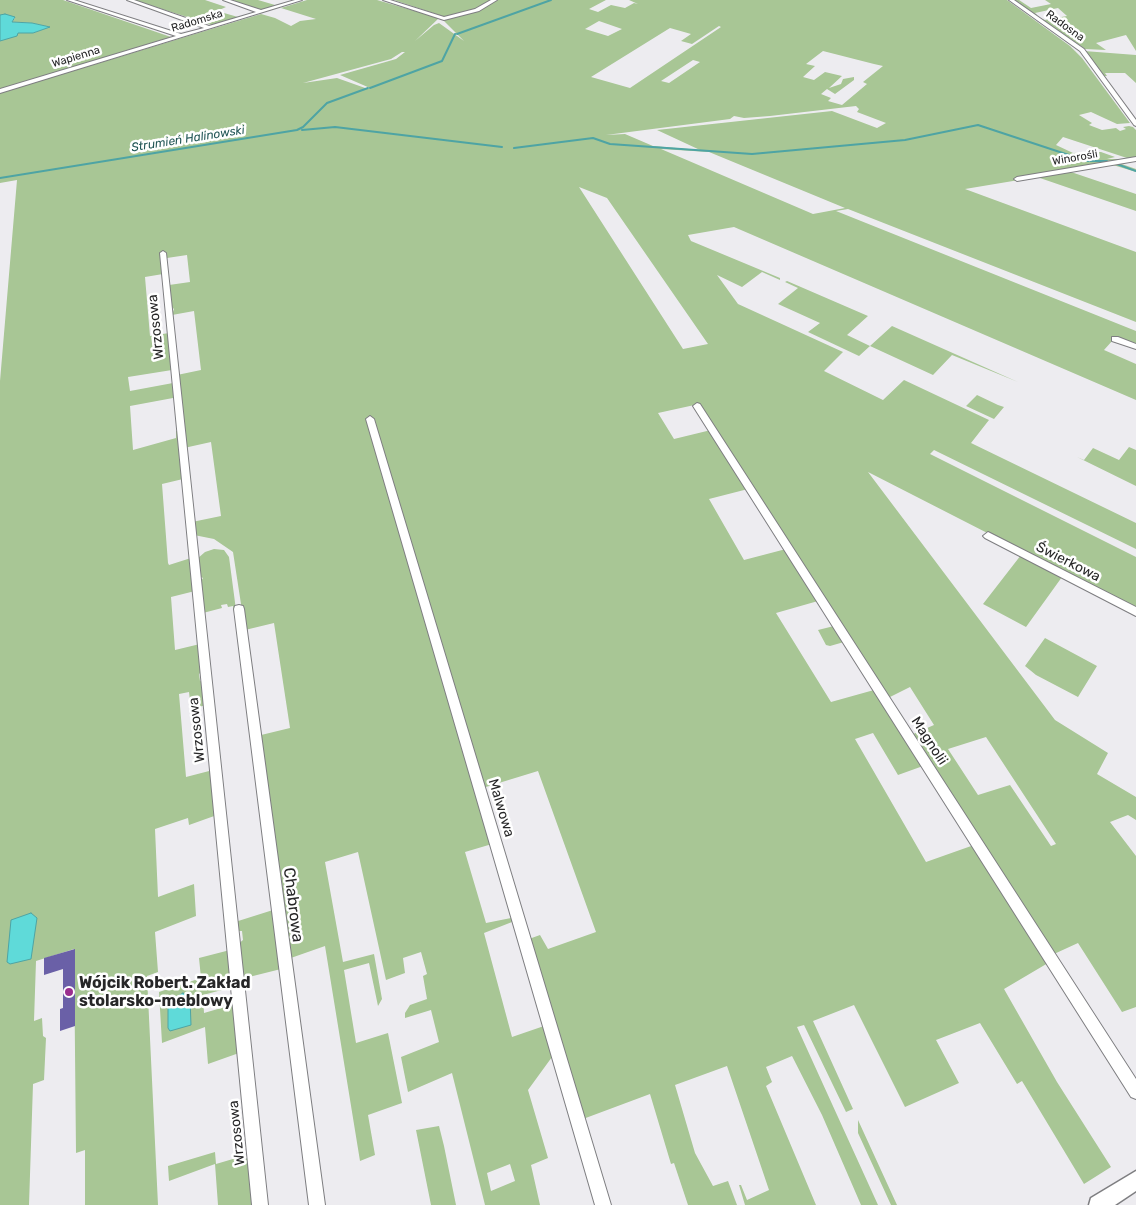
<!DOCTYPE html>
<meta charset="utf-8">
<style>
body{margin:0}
canvas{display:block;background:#edecf0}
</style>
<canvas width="1136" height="1205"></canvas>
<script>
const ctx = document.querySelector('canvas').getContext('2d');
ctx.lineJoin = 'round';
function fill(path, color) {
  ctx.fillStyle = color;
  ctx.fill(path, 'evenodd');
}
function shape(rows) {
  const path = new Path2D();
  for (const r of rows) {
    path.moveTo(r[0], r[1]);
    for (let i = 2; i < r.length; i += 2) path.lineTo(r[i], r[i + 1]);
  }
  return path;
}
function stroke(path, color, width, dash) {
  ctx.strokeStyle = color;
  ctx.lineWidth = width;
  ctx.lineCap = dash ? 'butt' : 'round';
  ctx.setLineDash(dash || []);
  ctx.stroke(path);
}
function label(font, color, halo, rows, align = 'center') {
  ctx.font = font + ' Rubik,sans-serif';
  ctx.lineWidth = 5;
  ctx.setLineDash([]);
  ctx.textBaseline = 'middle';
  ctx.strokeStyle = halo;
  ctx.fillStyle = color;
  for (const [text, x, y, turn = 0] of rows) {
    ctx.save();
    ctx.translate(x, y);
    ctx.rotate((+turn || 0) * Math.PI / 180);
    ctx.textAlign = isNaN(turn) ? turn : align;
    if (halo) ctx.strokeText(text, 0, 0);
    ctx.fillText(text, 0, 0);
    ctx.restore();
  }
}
const green = shape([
 [0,0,63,0,171,37,0,89,0,41,18,33,33,33,49,27,32,23,12,22,15,18,0,15],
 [134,0,205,0,226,7,217,11,238,17,212,25],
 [235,0,258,0,275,5,281,4,261,10,232,1],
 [307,0,377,0,439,18,415,41,434,25,439,23,464,41,443,20,477,10,497,0,606,0,589,9,598,12,611,5,625,8,634,3,638,4,629,0,1007,0,1070,46,1082,58,1130,123,1117,124,1091,112,1079,115,1092,123,1089,125,1102,130,1116,128,1120,131,1126,129,1123,127,1129,126,1133,127,1136,130,1136,158,1127,158,1063,137,1056,145,1073,153,1101,152,1115,157,1107,159,1121,159,1099,164,1116,162,1136,169,1136,172,1113,165,1071,172,1136,194,1136,211,1037,177,965,189,1136,252,1136,322,848,209,836,211,1136,331,1136,346,1113,340,1104,350,1136,364,1136,400,734,227,688,235,691,241,780,278,780,280,762,272,742,287,717,275,738,304,843,352,824,371,883,400,904,380,989,420,971,443,1136,523,1136,549,934,450,930,454,1136,557,1136,609,868,472,1055,720,1108,753,1097,774,1136,797,1136,820,1128,815,1110,822,1136,856,1136,1007,1122,1012,1078,943,1054,954,911,735,934,725,910,687,888,698,699,404,658,413,674,439,711,430,748,489,709,499,744,560,786,549,818,601,776,613,831,702,874,690,923,766,898,775,873,733,855,739,926,862,974,845,1048,963,1004,989,1057,1082,1111,1167,1084,1184,1022,1081,1017,1084,980,1023,936,1040,959,1083,905,1107,854,1005,813,1021,853,1109,846,1112,804,1025,797,1027,878,1205,861,1205,822,1115,792,1056,766,1067,772,1082,766,1086,816,1205,745,1205,739,1185,741,1185,747,1200,769,1190,727,1066,675,1085,695,1153,713,1186,728,1181,737,1205,688,1205,674,1163,671,1164,650,1094,583,1119,529,939,540,935,548,949,596,932,538,771,476,790,492,844,465,852,486,923,511,918,512,922,484,933,512,1037,544,1026,552,1057,528,1090,548,1158,531,1165,540,1205,485,1205,452,1073,408,1092,401,1057,439,1042,431,1010,405,1018,405,1013,410,1005,427,999,423,976,427,974,421,952,403,958,405,973,386,980,358,852,325,862,343,962,374,954,382,999,378,1006,369,963,344,970,356,1043,388,1033,402,1103,368,1115,375,1155,360,1161,325,946,288,959,257,736,290,728,274,623,245,630,233,552,214,539,194,535,192,522,221,516,211,442,184,448,177,375,201,370,194,311,172,315,174,309,171,306,169,285,190,282,187,255,167,258,166,252,161,253,163,274,145,277,150,336,169,333,172,370,128,377,130,391,173,383,173,398,130,406,133,450,176,438,176,431,178,431,183,479,162,484,168,563,169,565,191,558,195,591,171,597,175,650,200,644,202,671,199,674,200,681,203,682,206,705,191,709,189,692,179,694,186,777,213,770,217,815,189,825,188,818,155,829,158,897,194,884,196,916,155,932,158,972,147,976,158,1205,85,1205,85,1150,76,1153,74,949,36,961,34,1021,42,1018,43,1036,46,1038,44,1080,33,1084,29,1205,0,1205,0,381,17,180,0,183,0,93,261,14,275,18,291,26,300,21,316,19,281,8],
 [599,21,622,29,608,36,585,29],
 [719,26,721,27,630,88,591,77,670,28,691,34,681,41,692,44],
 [823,51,874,64,883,66,863,82,867,84,842,105,828,101,831,98,821,94,827,89,835,94,854,80,854,77,843,79,841,84,829,88,842,76,825,72,814,80,803,77,815,66,806,64],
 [402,52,405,52,396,59,340,75,370,88,368,89,337,78,303,83,391,59],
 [693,60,700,62,669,83,661,81],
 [856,106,859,109,857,112,886,123,877,128,832,111,657,130,700,150,653,146,625,134,606,135,730,119,734,116,744,118,770,116],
 [661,149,709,152,845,208,813,214],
 [579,187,607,198,708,344,683,349],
 [986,737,1056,844,1051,846,1010,785,978,795,948,749],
 [510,1164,515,1181,491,1191,487,1173],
 [394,0,493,0,473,10,445,17],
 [1013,0,1019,0,1031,8,1051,4,1045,0,1136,0,1136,51,1126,35,1096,43,1106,50,1085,49,1038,17,1045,20,1067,16,1058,8,1035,13,1037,15,1035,15,1019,4,1020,3],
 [1084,51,1136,55,1136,83,1125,73,1105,73,1107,76,1103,76],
 [787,281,868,316,847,335,870,346,892,326,1018,382,952,355,933,375,870,346,859,356,808,332,820,323,778,304,798,288,785,282],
 [977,395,998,405,1004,407,994,419,966,406],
 [1129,447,1136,450,1136,486,1077,457,1084,460,1093,448,1119,460],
 [214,549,224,550,229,557,238,625,237,631,233,606,228,607,227,604,221,605,222,608,203,613,200,583,203,578,199,576,197,559,205,552],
 [1021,555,1027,560,1062,577,1026,627,983,604],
 [834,626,844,642,830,646,826,645,818,630],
 [1045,638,1097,666,1078,697,1036,675,1025,666],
 [273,910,281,969,241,979,237,945,243,940,242,931,236,931,235,922],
 [230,950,233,987,203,995,204,1013,235,1004,239,1053,208,1064,205,1027,162,1043,159,992,201,978,199,958],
 [858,1120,897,1205,891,1205,858,1133],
 [439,1126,444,1146,456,1205,431,1205,416,1130],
 [215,1152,216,1164,243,1156,250,1161,254,1205,218,1205,215,1164,169,1181,168,1166]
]);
const water = shape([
 [5,14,15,17,12,22,32,23,50,27,33,33,18,33,17,36,0,41,0,15,5,14],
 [31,913,37,918,31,959,10,964,7,962,11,920,31,913],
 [183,993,190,998,191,1025,170,1031,168,1028,168,1002,183,993]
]);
const stream = shape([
 [457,34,551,0],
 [370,88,442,61,455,34],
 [302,130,335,127,502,147],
 [514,148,593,138,610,144,752,154,905,140,978,125,1087,161,1107,161],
 [1114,163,1136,171],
 [0,178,297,130,303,127,327,103,368,88]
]);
const building = shape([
 [75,949,75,1026,60,1031,60,1009,63,1008,63,969,44,975,44,958]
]);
const minor = shape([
 [67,0,74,0,181,34,204,28,127,0,134,0,209,26,256,12,223,0,230,0,261,10,295,0,302,0,0,93,0,89,176,36,67,0],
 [383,0,390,0,444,17,475,9,491,0,497,0,479,11,444,20,383,0],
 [1009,0,1014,0,1084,49,1136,120,1136,126,1134,125,1080,51,1009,0],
 [1136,157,1136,161,1017,181,1014,179,1017,177,1136,157],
 [163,251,166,253,268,1205,252,1205,160,253,163,251],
 [1112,337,1118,337,1136,344,1136,349,1112,341,1112,337],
 [697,403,700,404,1136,1079,1136,1099,1131,1097,693,406,697,403],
 [370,416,374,419,611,1205,595,1205,366,419,370,416],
 [988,532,1136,607,1136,616,985,538,983,536,988,532],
 [239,605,243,606,244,609,325,1205,309,1205,234,609,235,606,239,605]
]);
const major = shape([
 [1136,1171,1136,1191,1115,1205,1089,1205,1091,1198,1136,1171]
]);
const markers = [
 [69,992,5,"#9a2e8e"]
];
const farStreetnames = [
 ["Radomska",197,21,-17],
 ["Radosna",1065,26,36],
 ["Wapienna",76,57,-17],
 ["Winorośli",1075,158,-10]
];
const farWaternames = [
 ["Strumień Halinowski",188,139,-9]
];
const streetNames = [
 ["Wrzosowa",156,327,-96],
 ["Świerkowa",1068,562,27],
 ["Wrzosowa",197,730,-96],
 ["Magnolii",929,741,57],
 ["Malwowa",501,808,73],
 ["Wrzosowa",237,1133,-96]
];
const nearStreetnames = [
 ["Chabrowa",293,905,83]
];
const nearPoinames = [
 ["Wójcik Robert. Zakład",79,983],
 ["stolarsko-meblowy",79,1001]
];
fill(green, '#a8c695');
fill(water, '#5fdad9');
stroke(water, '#4ea4a4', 1);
stroke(stream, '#4ea4a4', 2);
fill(building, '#6a60a7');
stroke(minor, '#7e7e81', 2);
stroke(major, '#7e7e81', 3);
fill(minor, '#fff');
fill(major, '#fff');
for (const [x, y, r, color] of markers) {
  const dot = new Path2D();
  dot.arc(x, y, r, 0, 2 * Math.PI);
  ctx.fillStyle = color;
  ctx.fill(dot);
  stroke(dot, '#fff', 2);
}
label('11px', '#272728', '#fff', farStreetnames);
label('italic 12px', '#1f5454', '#fff', farWaternames);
label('14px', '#272728', '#fff', streetNames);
label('16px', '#272728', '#fff', nearStreetnames);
label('bold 16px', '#272728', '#fff', nearPoinames, 'left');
</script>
